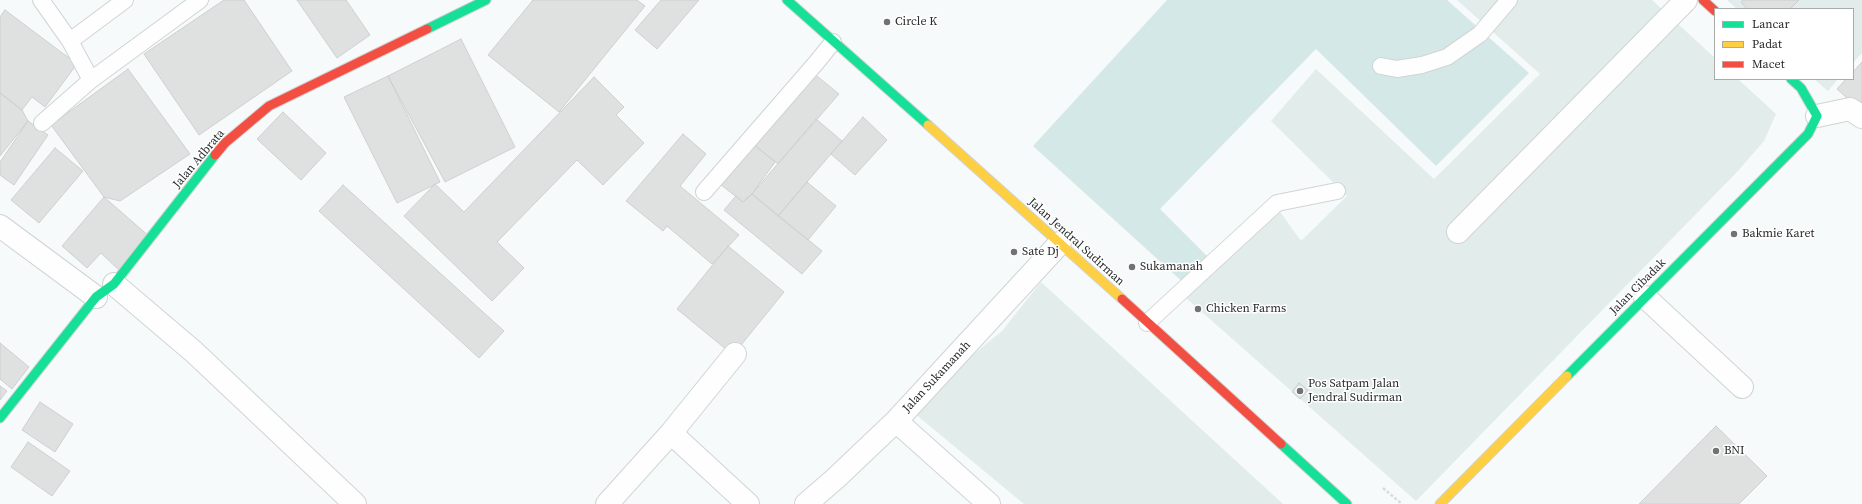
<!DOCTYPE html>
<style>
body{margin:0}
#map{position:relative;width:1862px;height:504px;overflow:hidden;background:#f6fafa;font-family:"Source Serif 4",serif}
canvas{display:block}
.legend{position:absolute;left:1714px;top:8px;width:140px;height:72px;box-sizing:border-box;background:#fff;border:1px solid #a9aaaa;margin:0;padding:5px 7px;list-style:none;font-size:12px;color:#292b2b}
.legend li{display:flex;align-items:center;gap:8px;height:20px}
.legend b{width:20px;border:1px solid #a9aaaa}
</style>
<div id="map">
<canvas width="1862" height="504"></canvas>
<ul class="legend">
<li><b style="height:5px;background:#16e098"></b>Lancar</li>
<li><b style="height:5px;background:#ffcf43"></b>Padat</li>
<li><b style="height:5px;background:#f24e42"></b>Macet</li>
</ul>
</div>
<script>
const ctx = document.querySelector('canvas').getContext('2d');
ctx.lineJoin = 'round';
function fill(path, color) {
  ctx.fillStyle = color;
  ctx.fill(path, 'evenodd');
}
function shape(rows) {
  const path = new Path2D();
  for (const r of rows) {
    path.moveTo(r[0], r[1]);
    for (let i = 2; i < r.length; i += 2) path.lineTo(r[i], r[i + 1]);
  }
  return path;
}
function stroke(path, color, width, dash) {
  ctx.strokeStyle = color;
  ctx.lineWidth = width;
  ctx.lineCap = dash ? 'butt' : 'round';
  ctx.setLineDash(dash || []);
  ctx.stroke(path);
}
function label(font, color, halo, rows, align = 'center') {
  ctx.font = font + ' "Source Serif 4",serif';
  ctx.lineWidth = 3;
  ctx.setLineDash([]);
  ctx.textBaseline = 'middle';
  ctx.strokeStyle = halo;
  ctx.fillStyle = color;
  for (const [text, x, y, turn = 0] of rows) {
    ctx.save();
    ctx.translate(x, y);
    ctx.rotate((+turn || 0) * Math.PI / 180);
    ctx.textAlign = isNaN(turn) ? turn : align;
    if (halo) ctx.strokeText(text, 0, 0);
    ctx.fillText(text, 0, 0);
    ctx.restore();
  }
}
const built = shape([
 [1457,0,1652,0,1715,58,1715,79,1738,79,1776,114,1764,141,1737,172,1416,501,1186,298,1276,206,1301,241,1347,196,1271,121,1316,69,1434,179,1540,74],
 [1727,0,1862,0,1862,53,1853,63,1853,9,1737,9],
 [1814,79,1838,79,1828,91],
 [1041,282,1283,504,1024,504,908,408,1002,331]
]);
const green = shape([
 [1167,0,1447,0,1529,73,1436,166,1316,49,1160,209,1212,261,1187,286,1033,146]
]);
const building = shape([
 [224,0,244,0,292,71,199,135,144,54,224,0],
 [297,0,346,0,370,35,337,58,297,0],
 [533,0,637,0,645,6,559,112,488,55,533,0],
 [661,0,699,0,657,49,635,30,661,0],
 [1743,0,1799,0,1790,9,1747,9,1741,2,1743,0],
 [5,10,77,64,45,107,32,97,22,110,0,93,0,17,5,10],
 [461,39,515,147,445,182,388,76,461,39],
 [1862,62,1862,101,1857,107,1837,89,1846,79,1853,79,1853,72,1862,62],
 [128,69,190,154,120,201,104,197,51,125,128,69],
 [812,72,839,94,778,164,752,143,812,72],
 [388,76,440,182,397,203,344,97,388,76],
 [594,77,624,107,616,115,644,143,603,185,577,160,497,242,524,268,492,301,404,216,435,184,464,212,594,77],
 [0,93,22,110,28,121,0,156,0,93],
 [283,112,326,153,301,180,257,139,283,112],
 [863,117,887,140,855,175,831,154,863,117],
 [816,119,842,141,778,216,752,194,816,119],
 [28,121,48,135,14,185,0,175,0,162,28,121],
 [683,134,706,154,680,186,739,235,712,264,667,226,663,231,626,201,683,134],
 [752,143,775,162,752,194,743,202,720,184,752,143],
 [55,148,83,171,39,223,11,200,55,148],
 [807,182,836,206,808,240,778,216,807,182],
 [343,185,504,331,479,358,319,211,343,185],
 [752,194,822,251,802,274,724,210,736,196,743,202,752,194],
 [104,197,150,237,120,271,101,253,87,268,62,246,104,197],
 [728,246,784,292,733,355,677,309,728,246],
 [0,343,29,367,12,389,0,379,0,343],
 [1299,383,1308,390,1300,399,1292,392,1299,383],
 [0,386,7,391,0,400,0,386],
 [40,402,73,424,55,452,22,430,40,402],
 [1716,426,1767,476,1739,504,1639,504,1716,426],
 [28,442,70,471,52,496,11,467,28,442]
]);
const path = shape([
 [1383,488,1402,504]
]);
const lane = shape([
 [41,0,70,41,91,80],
 [70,41,125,0],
 [1381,66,1397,69,1422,65,1447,57,1480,34,1509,0],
 [42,123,91,80,200,0],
 [704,192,816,63,833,42],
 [1147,323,1277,203,1337,191]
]);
const street = shape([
 [1817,116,1850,109,1862,117],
 [0,226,96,297],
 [1458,232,1686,0],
 [114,284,194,352,355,504],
 [1645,297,1742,387],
 [896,421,989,504],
 [671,433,748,504],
 [607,504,671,433,735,354],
 [806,504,836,478,896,421,1060,243]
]);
const fast = shape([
 [787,0,928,125],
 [427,29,486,0],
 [1567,376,1808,134,1817,116,1801,88,1791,79],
 [0,418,96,297,114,284,215,155],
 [1281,444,1347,504]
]);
const slow = shape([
 [928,125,1122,299],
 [1440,504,1567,376]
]);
const jam = shape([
 [1703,0,1715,11],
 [215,155,225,143,269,106,427,29],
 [1122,299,1281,444]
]);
const markers = [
 [887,22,4,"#717373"],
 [1734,234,4,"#717373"],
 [1014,252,4,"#717373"],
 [1132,267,4,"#717373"],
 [1198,309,4,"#717373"],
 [1300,391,4,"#717373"],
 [1716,451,4,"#717373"]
];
const poiNames = [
 ["Circle K",895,22],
 ["Bakmie Karet",1742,234],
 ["Sate Dj",1022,252],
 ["Sukamanah",1140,267],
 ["Chicken Farms",1206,309],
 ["Pos Satpam Jalan",1308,384],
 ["Jendral Sudirman",1308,398],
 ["BNI",1724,451]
];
const streetNames = [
 ["Jalan Adbrata",199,159,-50],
 ["Jalan Jendral Sudirman",1076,242,42],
 ["Jalan Cibadak",1638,287,-45],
 ["Jalan Sukamanah",937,377,-47]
];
fill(built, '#e2eceb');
fill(green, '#d4e8e7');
fill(building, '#dfe1e1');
stroke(building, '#cdd0d0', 1);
stroke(lane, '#d1d4d4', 18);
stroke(street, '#d1d4d4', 24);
stroke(fast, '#d1d4d4', 11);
stroke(slow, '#d1d4d4', 11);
stroke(jam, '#d1d4d4', 11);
stroke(path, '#dadbdb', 2.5, [3, 2]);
stroke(lane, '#fefefe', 16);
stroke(street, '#fefefe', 22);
stroke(fast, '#16e098', 9);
stroke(slow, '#ffcf43', 9);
stroke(jam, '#f24e42', 9);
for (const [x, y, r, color] of markers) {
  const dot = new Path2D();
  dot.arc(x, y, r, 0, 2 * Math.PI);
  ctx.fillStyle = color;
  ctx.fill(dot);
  stroke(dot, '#fff', 1.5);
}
label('12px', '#292b2b', '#fff', poiNames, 'left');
label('12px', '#292b2b', '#fff', streetNames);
</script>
